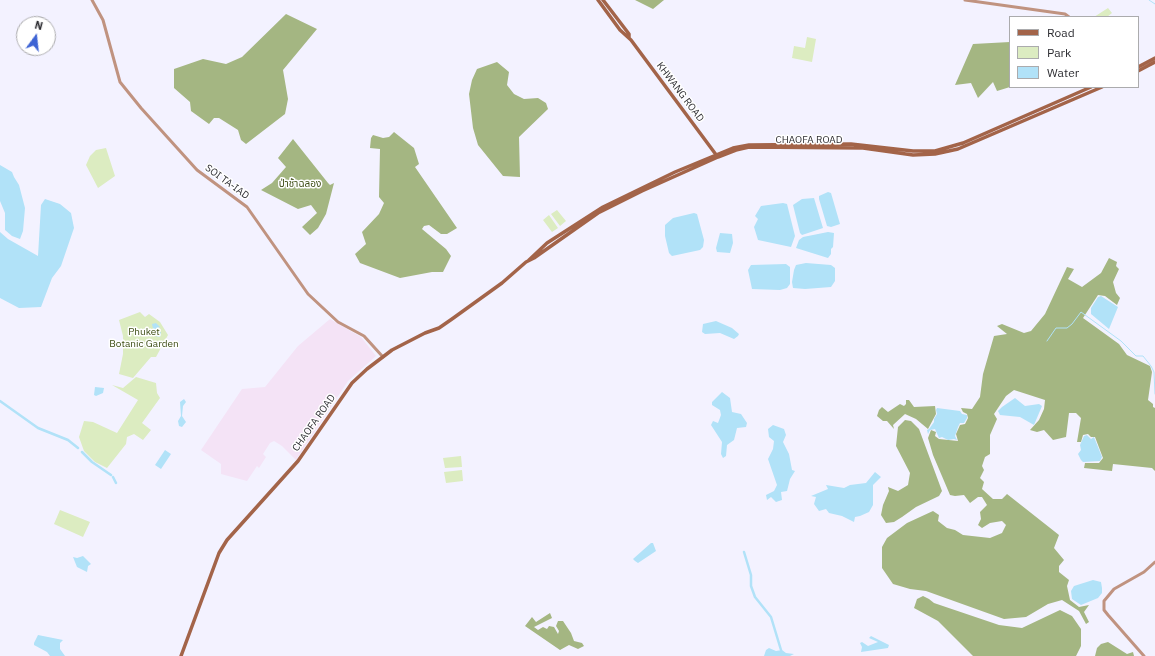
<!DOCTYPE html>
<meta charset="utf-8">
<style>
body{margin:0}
#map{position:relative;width:1155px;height:656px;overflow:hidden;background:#f3f2ff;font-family:"IBM Plex Sans",sans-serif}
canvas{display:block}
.legend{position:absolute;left:1009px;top:16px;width:130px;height:72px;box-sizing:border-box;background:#fff;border:1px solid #ababad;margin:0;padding:5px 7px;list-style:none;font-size:12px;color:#2d2d32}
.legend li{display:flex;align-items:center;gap:8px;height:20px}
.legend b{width:20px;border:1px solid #ababad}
.north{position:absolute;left:16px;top:16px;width:40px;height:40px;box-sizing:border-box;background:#fff;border:1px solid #ababad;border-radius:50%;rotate:15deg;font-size:11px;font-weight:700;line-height:16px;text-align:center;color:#2d2d32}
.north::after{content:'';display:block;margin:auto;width:14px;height:18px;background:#3d63d4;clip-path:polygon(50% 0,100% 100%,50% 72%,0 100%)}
</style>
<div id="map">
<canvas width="1155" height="656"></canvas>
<ul class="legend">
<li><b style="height:5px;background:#a36449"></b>Road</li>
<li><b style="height:11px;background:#dcecc1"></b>Park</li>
<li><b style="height:11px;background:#b1e2f8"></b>Water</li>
</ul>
<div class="north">N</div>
</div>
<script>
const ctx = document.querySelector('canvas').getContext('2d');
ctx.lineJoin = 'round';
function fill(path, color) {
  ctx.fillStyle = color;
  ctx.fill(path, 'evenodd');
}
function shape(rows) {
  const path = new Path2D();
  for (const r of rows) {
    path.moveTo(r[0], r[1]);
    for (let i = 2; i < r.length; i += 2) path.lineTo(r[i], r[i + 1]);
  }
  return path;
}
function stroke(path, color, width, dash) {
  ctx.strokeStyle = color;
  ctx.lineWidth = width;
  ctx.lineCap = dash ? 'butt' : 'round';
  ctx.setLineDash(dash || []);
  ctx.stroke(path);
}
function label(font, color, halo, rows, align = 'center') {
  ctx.font = font + ' "IBM Plex Sans","Noto Sans Thai",sans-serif';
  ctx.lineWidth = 3;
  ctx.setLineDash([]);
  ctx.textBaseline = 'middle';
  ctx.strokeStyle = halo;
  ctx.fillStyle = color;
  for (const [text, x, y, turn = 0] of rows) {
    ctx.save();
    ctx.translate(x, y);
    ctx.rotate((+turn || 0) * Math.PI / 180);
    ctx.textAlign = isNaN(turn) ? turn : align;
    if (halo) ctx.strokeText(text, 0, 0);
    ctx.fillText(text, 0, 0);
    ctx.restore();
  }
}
const commercial = shape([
 [330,319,361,337,376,356,348,381,296,460,282,446,274,441,270,443,263,454,266,457,259,468,257,466,247,481,221,474,221,464,201,450,242,389,265,387,298,346]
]);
const green = shape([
 [1108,8,1112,13,1107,17,1094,17],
 [807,37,816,39,812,62,792,58,794,46,805,48],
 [106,148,115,176,98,188,86,165,90,156,96,150],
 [557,210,566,221,560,226,551,214],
 [549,215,558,228,552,232,543,220],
 [140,312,145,317,149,314,160,322,168,335,156,357,151,357,133,378,119,374,123,354,123,336,119,320],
 [136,377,156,383,157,393,160,398,142,423,151,430,143,440,134,434,127,437,126,444,107,468,95,462,84,451,79,437,84,421,93,422,117,433,138,400,112,385,123,388],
 [461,456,462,467,445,468,443,458],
 [462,470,463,481,446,483,444,472],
 [60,510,90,522,83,537,54,524]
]);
const forest = shape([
 [635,0,664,0,653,9],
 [286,14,317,29,283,70,288,99,285,114,246,144,241,140,238,130,219,118,214,118,209,124,191,111,190,102,174,88,174,69,203,59,226,64,242,57],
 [1010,42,1010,87,997,91,993,82,978,98,971,83,955,85,973,44],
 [497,62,509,72,507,85,514,94,524,99,538,98,546,103,548,109,519,137,520,177,503,176,478,145,473,128,469,94,472,80,477,69],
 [394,132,414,148,419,164,415,167,457,228,447,234,441,234,429,225,424,226,422,229,446,249,451,256,443,272,432,272,400,278,360,263,355,254,366,244,362,232,379,214,384,203,379,197,380,149,370,148,371,138,373,135,383,138,389,137],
 [293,139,328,183,330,185,334,183,326,214,318,228,310,235,302,227,317,213,311,205,298,209,261,190,272,183,286,167,278,158],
 [1109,258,1117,262,1116,266,1119,269,1113,282,1116,293,1120,298,1117,305,1105,296,1098,295,1083,318,1119,344,1127,355,1150,366,1152,372,1148,400,1153,404,1153,407,1155,408,1155,471,1152,468,1113,464,1112,471,1084,468,1085,463,1099,463,1103,458,1095,437,1091,437,1088,434,1083,435,1081,442,1077,442,1081,418,1076,413,1069,413,1066,437,1053,440,1044,430,1037,432,1030,430,1039,420,1044,409,1045,400,1014,390,1006,396,994,414,997,419,990,435,990,454,985,457,982,466,984,470,980,478,984,482,982,489,993,499,1002,499,1007,494,1059,535,1054,548,1064,560,1059,566,1059,572,1069,580,1067,586,1070,600,1079,607,1089,605,1084,612,1089,622,1086,624,1079,611,1062,600,1048,604,1026,617,1004,619,926,591,910,589,893,584,882,568,882,547,887,538,907,523,933,511,939,515,938,521,947,528,955,530,963,535,990,538,1002,533,1006,525,1002,521,990,523,982,528,978,525,981,519,980,512,987,505,982,497,978,497,970,503,964,495,955,496,950,495,933,455,928,438,931,430,936,432,935,436,939,439,958,441,956,434,960,425,965,424,968,418,967,414,963,412,961,408,972,409,980,397,983,374,994,336,1007,334,997,326,1002,324,1024,333,1031,331,1045,314,1067,267,1074,269,1068,279,1082,287,1101,273],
 [906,400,909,400,914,407,935,406,936,414,928,429,916,419,905,414,893,425,894,429,887,421,883,421,877,416,879,410,882,407,888,412,900,404,904,406,906,404],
 [905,420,911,421,919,429,942,491,939,496,916,507,902,517,894,522,886,523,881,515,883,505,889,491,888,487,898,491,908,485,910,473,896,446,898,427],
 [923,596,929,599,934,603,999,625,1022,628,1060,610,1072,616,1081,629,1081,646,1076,656,973,656,938,621,914,608,917,599],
 [550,613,552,618,534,627,538,630,543,627,547,629,549,626,554,627,558,634,559,631,556,626,558,621,563,621,571,633,574,641,582,643,584,646,578,649,569,645,560,650,525,626,532,617,536,622],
 [1108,642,1127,654,1133,652,1134,656,1095,656,1097,648,1101,644]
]);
const water = shape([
 [0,165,12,172,14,177,19,185,25,208,23,231,20,239,12,236,5,230,5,213,0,201],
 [828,192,831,193,840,224,831,227,827,226,819,199,819,196],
 [814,198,823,228,802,235,800,233,793,205,802,199],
 [45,199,60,204,71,213,74,228,61,266,52,278,41,307,19,308,0,298,0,232,8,239,38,256,41,205],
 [783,203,787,204,795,236,791,247,758,240,754,227,758,219,755,216,761,206],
 [694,213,697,214,704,240,703,247,700,250,672,256,669,253,665,236,665,225,673,218],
 [828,232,834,233,833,247,831,249,831,254,828,258,796,248,799,240,803,237],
 [720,233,732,234,733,243,730,253,717,252,716,248],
 [806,263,831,265,835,268,835,281,831,287,805,289,793,288,792,282,794,270,796,265],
 [786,264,790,267,790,284,787,288,780,290,752,289,748,270,751,265],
 [1101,296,1118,307,1109,329,1091,314,1091,308,1098,297],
 [716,321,732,328,739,334,738,336,734,339,720,333,705,334,702,332,703,324],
 [156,323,160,327,158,328,161,333,160,337,155,336,154,333,152,324],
 [95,387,104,388,103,393,96,396,94,395],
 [722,392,730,398,732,412,741,414,747,423,746,427,737,428,734,440,727,445,726,456,723,458,721,454,722,442,711,425,713,421,718,423,721,415,720,410,712,405,712,402],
 [1015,398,1025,406,1039,404,1042,406,1034,425,1020,417,1000,415,998,411,1002,407],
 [184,399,186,402,183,406,182,416,186,422,182,427,179,426,178,421,181,416,180,402],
 [937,408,960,411,962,414,967,415,967,418,964,423,960,423,958,427,955,436,957,440,954,439,948,440,942,437,939,438,935,429,930,430,928,434,927,430,929,429,934,422,934,419,937,414,936,410],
 [773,425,784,429,786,435,783,442,789,454,792,470,795,471,790,479,787,491,781,492,782,500,776,502,771,497,767,500,766,495,774,491,777,485,768,459,773,449,774,441,769,437,768,429],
 [1087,435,1091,439,1094,437,1102,457,1100,461,1083,462,1081,460,1078,454,1081,450,1080,445,1084,436],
 [165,450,171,454,161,469,155,465],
 [875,472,881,477,873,485,873,505,869,512,860,516,855,517,854,522,842,516,829,513,826,509,819,511,814,504,816,497,811,496,828,489,826,485,844,488,850,485,866,483],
 [651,543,653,543,656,551,638,563,635,561,633,559],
 [83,556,91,564,88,566,87,572,77,567,73,557,77,558],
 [1093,580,1101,582,1102,588,1102,593,1098,598,1081,605,1072,599,1071,591,1074,586],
 [38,635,63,640,60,643,60,649,65,656,50,656,47,652,34,645,34,643],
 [871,636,889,645,888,648,861,652,862,647,860,643,862,642,868,646,878,642,869,638],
 [769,648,776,651,782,650,786,653,794,654,790,656,764,656,766,650]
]);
const stream = shape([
 [1149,0,1155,4],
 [1047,341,1056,328,1067,328,1072,324,1081,312,1121,341,1136,356,1143,356,1151,366,1154,372,1155,394]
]);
const canal = shape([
 [0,401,38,428,68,440,78,448],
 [82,452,92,462,111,475],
 [113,477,116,483],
 [744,552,751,575,751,586,755,597,771,617,781,650]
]);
const tertiary = shape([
 [92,0,103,20,120,82,141,108,197,170,247,207,308,294,338,322,364,336,383,357],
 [965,0,1065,14,1069,17],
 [1144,656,1108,615,1104,610,1104,601,1114,589,1144,572,1155,562]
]);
const secondary = shape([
 [598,0,620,30,631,40,717,156],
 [603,0,629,34,629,38],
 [1138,67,1155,58],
 [1138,71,1155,62],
 [529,260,547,243,603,207,675,172,733,148,749,145,851,144,913,151,935,151,963,143,1091,87],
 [181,656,219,553,227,540,298,461,352,383,367,369,392,350,425,333,439,328,452,319,502,283,526,262,534,258,598,213,642,191,718,157,736,150,749,147,863,148,913,155,935,154,958,149,1102,87]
]);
const streetNames = [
 ["KHWANG ROAD",680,92,53],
 ["CHAOFA ROAD",809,140],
 ["SOI TA-IAD",227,182,36],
 ["CHAOFA ROAD",314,423,-55]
];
const parkNames = [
 ["ป่าช้าฉลอง",300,184],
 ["Phuket",144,332],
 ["Botanic Garden",144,344]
];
fill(commercial, '#f4e3f6');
fill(green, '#dcecc1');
fill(forest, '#a4b682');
fill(water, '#b1e2f8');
stroke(stream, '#b1e2f8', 1);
stroke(canal, '#b1e2f8', 2.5);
stroke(tertiary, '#c09380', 3);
stroke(secondary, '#a36449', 3.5);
label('10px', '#2d2d32', '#fff', streetNames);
label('10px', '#3d4d14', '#fff', parkNames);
</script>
